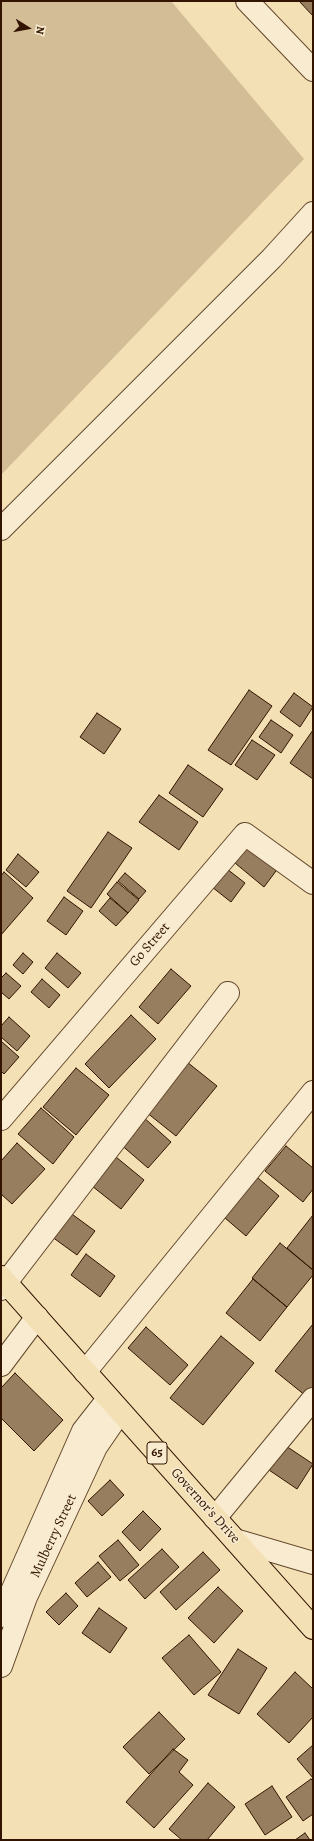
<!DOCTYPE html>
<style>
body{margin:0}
#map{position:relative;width:314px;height:1841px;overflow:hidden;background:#f4e0b5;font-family:Alegreya,serif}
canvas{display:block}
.frame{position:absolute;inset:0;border:2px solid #321400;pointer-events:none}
.north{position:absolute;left:8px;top:8px;width:40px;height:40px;-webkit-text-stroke:3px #f8ebcf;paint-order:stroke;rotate:101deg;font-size:11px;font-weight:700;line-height:16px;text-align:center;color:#321400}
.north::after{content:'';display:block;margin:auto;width:14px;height:18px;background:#321400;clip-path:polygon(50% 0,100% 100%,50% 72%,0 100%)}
</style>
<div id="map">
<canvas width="314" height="1841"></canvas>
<div class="frame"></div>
<div class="north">N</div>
</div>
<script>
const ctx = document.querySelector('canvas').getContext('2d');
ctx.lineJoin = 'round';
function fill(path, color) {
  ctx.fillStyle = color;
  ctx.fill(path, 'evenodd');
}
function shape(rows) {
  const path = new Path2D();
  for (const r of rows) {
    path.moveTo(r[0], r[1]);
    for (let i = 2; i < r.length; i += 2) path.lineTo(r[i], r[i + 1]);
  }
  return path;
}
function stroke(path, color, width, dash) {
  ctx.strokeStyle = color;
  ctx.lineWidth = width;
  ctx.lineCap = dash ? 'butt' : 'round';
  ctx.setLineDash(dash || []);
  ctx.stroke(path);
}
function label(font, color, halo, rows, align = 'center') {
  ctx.font = font + ' Alegreya,serif';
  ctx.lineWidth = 3;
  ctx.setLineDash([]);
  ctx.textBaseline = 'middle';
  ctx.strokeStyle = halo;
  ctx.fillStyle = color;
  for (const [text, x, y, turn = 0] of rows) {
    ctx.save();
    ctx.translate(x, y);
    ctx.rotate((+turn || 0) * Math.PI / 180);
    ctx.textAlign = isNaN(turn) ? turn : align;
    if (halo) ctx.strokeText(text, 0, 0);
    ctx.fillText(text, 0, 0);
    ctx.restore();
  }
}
const green = shape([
 [1,1,171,1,304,159,1,475]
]);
const building = shape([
 [299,1,313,1,313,16,299,1],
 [249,690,272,706,231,765,208,750,249,690],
 [294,693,313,707,300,727,280,712,294,693],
 [97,713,121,729,104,754,80,737,97,713],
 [271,720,293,735,281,753,259,737,271,720],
 [313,730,313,779,290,763,313,730],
 [252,740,275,755,257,780,235,765,252,740],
 [188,765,223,789,203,817,169,793,188,765],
 [159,795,198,822,179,850,139,822,159,795],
 [108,832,132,848,91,908,67,891,108,832],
 [250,843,279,867,264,887,235,863,250,843],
 [18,854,39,872,26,887,6,870,18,854],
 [227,869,245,883,231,902,212,887,227,869],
 [4,872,33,898,1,935,1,876,4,872],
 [125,873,146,891,139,899,118,881,125,873],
 [117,882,139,900,128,913,107,894,117,882],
 [64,897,83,911,66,935,47,921,64,897],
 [110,898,128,913,116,926,99,911,110,898],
 [23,953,33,962,23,974,13,965,23,953],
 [57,953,81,973,68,988,45,968,57,953],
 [171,969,191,986,158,1024,139,1007,171,969],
 [6,973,21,986,9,999,1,992,1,978,6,973],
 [42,979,60,995,49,1008,31,992,42,979],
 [131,1015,156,1039,109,1088,85,1064,131,1015],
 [9,1017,30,1036,17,1051,1,1037,1,1026,9,1017],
 [1,1041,19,1057,4,1074,1,1071,1,1041],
 [182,1058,217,1086,176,1136,141,1108,182,1058],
 [76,1068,109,1095,76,1135,43,1107,76,1068],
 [41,1108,74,1137,53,1164,18,1134,41,1108],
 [142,1116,171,1142,148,1168,119,1143,142,1116],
 [17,1143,45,1169,12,1204,1,1194,1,1161,17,1143],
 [286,1146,313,1168,313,1189,303,1202,265,1171,286,1146],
 [116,1157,144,1180,121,1209,92,1186,116,1157],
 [251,1172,279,1196,246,1236,218,1212,251,1172],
 [65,1209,95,1231,77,1255,48,1234,65,1209],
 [313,1215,313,1270,287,1248,313,1215],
 [280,1243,313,1270,313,1275,287,1307,252,1278,280,1243],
 [86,1254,115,1276,100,1297,71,1275,86,1254],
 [253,1279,287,1307,260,1341,226,1313,253,1279],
 [313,1324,313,1388,306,1396,275,1371,313,1324],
 [146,1327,188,1365,170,1385,128,1348,146,1327],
 [221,1336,254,1363,203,1425,170,1398,221,1336],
 [15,1373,63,1420,34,1451,1,1418,1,1388,15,1373],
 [286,1446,313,1464,297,1489,269,1470,286,1446],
 [110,1480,124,1495,102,1516,88,1501,110,1480],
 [143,1511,161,1529,140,1551,122,1532,143,1511],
 [118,1540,139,1565,120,1581,99,1556,118,1540],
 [162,1549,179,1567,145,1599,128,1580,162,1549],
 [203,1552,220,1570,176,1610,160,1592,203,1552],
 [98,1562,111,1577,87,1597,75,1583,98,1562],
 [218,1587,243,1611,214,1643,188,1618,218,1587],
 [66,1593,78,1606,59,1625,46,1612,66,1593],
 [99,1608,127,1628,110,1653,82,1633,99,1608],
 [189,1635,221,1672,194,1695,162,1658,189,1635],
 [238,1649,267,1668,239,1714,208,1695,238,1649],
 [295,1672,313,1689,313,1717,289,1743,257,1714,295,1672],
 [159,1712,185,1739,149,1774,123,1747,159,1712],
 [313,1745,313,1778,297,1759,313,1745],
 [173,1749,188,1760,179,1772,193,1785,154,1828,126,1802,173,1749],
 [311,1779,313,1781,313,1814,303,1821,286,1797,311,1779],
 [208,1783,235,1807,207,1840,182,1840,169,1829,208,1783],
 [272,1786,292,1817,265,1835,245,1804,272,1786],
 [305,1833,310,1840,295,1840,305,1833]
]);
const minor = shape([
 [247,1,313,70],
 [1,529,272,258,313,213],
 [1,1119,245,834,313,883],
 [1,1289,228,993],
 [1,1365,37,1317],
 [85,1372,313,1092],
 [215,1518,313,1399],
 [235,1540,313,1563],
 [1,1616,83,1431,108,1399],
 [1,1666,26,1597,96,1447,120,1412]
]);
const highway = shape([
 [1,1277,313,1628]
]);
const shields = [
 [157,1453,20]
];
const shieldNames = [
 ["65",157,1453]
];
const streetNames = [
 ["Go Street",150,945,-49],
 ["Governor's Drive",205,1506,48],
 ["Mulberry Street",54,1536,-65]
];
fill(green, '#d3bd96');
fill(building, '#977e5e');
stroke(building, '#321400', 1);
stroke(minor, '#62472d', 24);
stroke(highway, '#321400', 24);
stroke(minor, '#f8ebcf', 22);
stroke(highway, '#f4e0b5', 22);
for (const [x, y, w] of shields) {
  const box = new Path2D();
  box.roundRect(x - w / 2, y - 11, w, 22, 3);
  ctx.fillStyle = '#f8ebcf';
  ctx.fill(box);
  stroke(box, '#321400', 1);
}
label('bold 13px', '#321400', null, shieldNames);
label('14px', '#321400', '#f8ebcf', streetNames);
</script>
